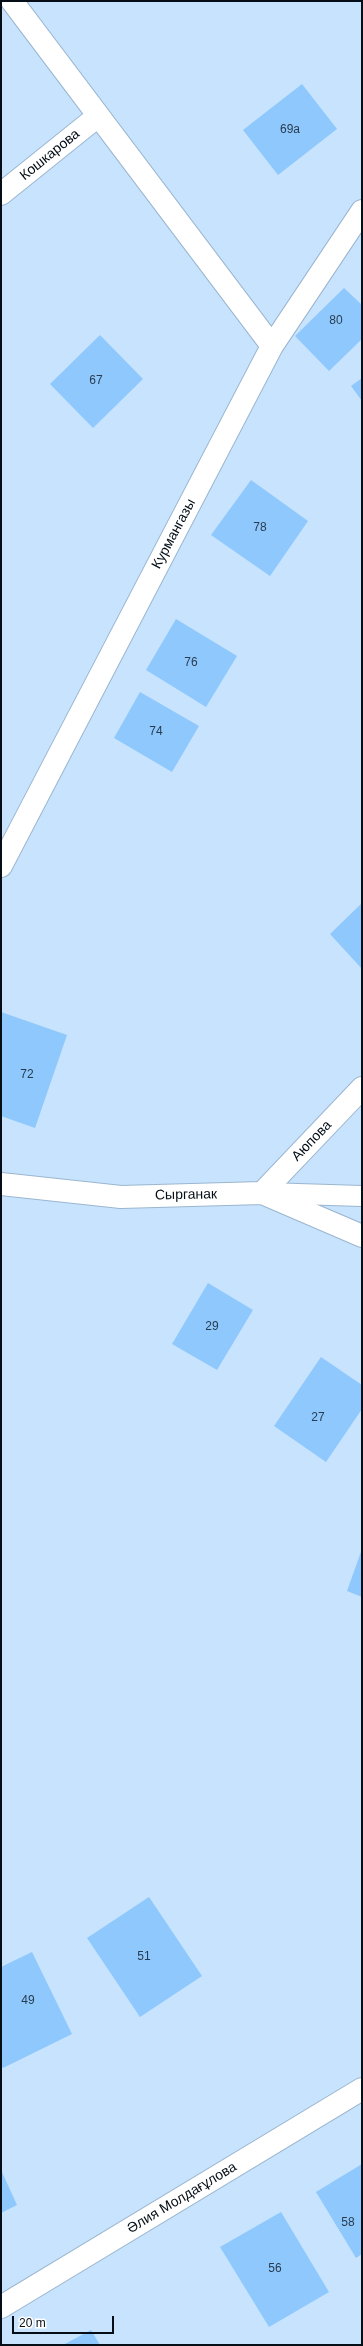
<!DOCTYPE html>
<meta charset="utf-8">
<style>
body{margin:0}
#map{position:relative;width:363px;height:2346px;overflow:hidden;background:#c7e3fd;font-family:Helvetica,sans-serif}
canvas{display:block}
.frame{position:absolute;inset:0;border:2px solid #050e16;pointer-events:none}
.scale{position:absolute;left:12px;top:2316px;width:102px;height:18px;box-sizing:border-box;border:2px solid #050e16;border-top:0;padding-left:5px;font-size:12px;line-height:14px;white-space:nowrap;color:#050e16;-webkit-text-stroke:3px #fff;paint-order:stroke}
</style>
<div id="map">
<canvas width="363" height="2346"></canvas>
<div class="frame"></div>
<div class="scale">20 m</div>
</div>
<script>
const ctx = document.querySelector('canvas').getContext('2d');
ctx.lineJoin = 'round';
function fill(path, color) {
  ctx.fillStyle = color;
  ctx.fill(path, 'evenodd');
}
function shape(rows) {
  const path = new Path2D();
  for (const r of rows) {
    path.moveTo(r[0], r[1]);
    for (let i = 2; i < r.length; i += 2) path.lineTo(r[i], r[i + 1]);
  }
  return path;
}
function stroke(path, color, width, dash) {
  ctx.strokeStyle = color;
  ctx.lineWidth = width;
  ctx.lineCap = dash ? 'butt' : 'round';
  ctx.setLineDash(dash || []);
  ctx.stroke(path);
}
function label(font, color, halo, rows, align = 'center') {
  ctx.font = font + ' Helvetica,sans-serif';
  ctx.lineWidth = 3;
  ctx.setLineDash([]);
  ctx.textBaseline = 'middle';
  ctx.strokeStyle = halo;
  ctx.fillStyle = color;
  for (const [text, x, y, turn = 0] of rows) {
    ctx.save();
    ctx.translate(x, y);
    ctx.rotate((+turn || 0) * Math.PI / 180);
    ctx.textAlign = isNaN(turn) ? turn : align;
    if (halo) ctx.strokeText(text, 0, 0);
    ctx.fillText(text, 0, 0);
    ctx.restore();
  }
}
const building = shape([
 [302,84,337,129,278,175,243,130],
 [344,288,362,305,362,339,329,371,295,336],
 [100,335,143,379,93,428,50,384],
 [362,378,362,401,351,386],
 [251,480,308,521,270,576,211,535],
 [176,619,237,656,206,707,146,670],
 [140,692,199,726,172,772,114,738],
 [362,903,362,969,330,934],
 [1,1012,67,1035,35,1128,1,1116],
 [208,1283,253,1310,217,1370,172,1344],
 [321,1357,362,1385,362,1409,326,1462,274,1426],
 [362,1549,362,1597,347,1591],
 [149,1897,202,1976,140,2017,87,1938],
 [32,1952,72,2034,3,2068,1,2065,1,1967],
 [362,2164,362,2254,356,2258,316,2192],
 [1,2170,17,2205,1,2213],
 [281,2212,329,2292,269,2327,220,2247],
 [91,2330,100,2345,63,2345]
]);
const service = shape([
 [266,1193,362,1196]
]);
const minor = shape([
 [12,1,272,346],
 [1,194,98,116],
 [1,866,272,346,362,211],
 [1,1184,121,1197,262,1193,362,1236],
 [262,1193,362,1088],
 [1,2307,362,2089]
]);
const numberNames = [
 ["69а",290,130],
 ["80",336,321],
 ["67",96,381],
 ["78",260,528],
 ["76",191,663],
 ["74",156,732],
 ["72",27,1075],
 ["29",212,1327],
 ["27",318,1418],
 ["51",144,1957],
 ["49",28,2001],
 ["58",348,2223],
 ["56",275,2269]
];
const streetNames = [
 ["Кошкарова",50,155,-39],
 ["Курмангазы",174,534,-62],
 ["Аюпова",312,1141,-46],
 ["Сырганак",186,1195,-1],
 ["Әлия Молдағұлова",182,2198,-31]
];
fill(building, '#8fc8fc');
stroke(service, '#9bb6cf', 22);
stroke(minor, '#9bb6cf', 24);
stroke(service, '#fff', 20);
stroke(minor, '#fff', 22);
label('12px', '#283c50', null, numberNames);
label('14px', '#050e16', '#fff', streetNames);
</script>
